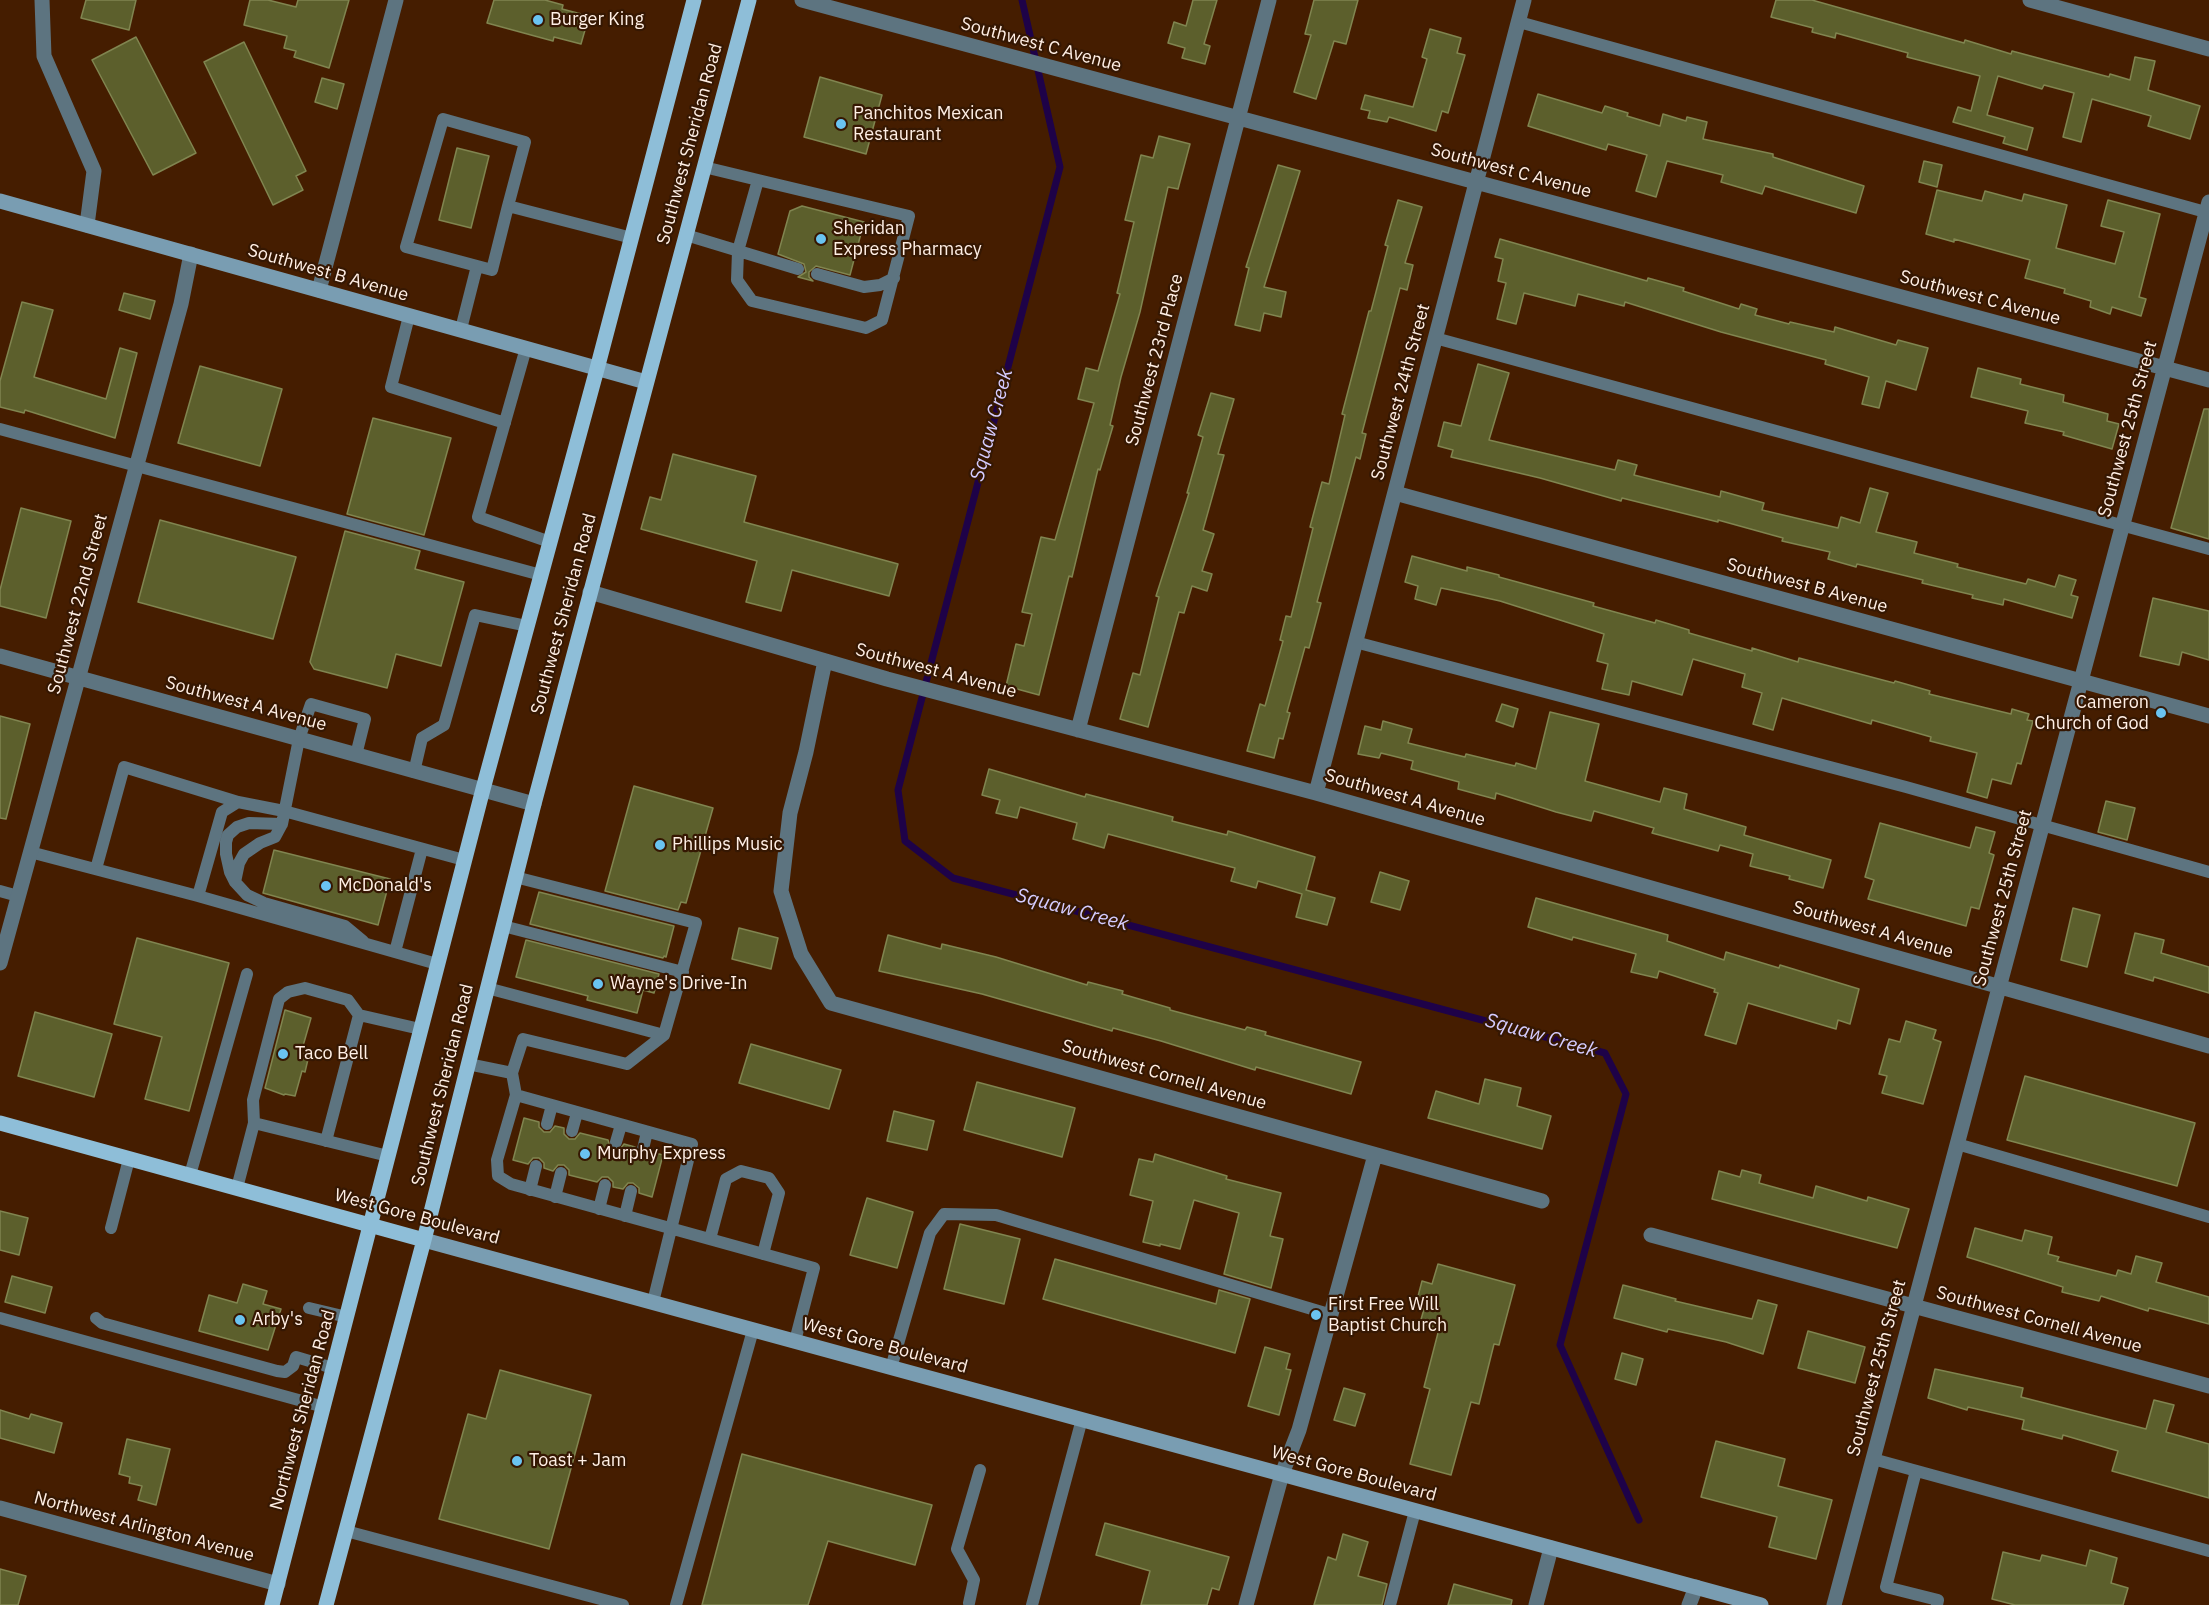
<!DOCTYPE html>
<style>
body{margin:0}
canvas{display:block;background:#451d00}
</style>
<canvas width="2209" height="1605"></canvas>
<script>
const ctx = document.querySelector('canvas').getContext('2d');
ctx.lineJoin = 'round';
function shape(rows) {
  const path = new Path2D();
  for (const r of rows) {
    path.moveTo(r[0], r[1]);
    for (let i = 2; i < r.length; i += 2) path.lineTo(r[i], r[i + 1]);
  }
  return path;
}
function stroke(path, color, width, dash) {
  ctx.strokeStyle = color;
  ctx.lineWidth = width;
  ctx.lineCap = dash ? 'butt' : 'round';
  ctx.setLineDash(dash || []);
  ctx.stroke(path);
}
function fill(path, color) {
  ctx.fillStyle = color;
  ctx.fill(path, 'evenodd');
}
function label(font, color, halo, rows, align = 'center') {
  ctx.font = font + ' "IBM Plex Sans",sans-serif';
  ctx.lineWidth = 4.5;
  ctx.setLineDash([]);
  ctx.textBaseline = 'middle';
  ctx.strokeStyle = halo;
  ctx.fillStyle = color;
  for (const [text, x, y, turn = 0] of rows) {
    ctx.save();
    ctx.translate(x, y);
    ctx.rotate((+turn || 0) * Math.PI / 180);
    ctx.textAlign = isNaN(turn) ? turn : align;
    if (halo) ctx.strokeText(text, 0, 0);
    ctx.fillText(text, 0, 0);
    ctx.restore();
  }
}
const stream = shape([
 [1022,0,1060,167,898,790,905,841,953,878,1605,1053,1626,1094,1560,1345,1639,1520]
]);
const building = shape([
 [86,0,136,0,129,30,81,18,86,0],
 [250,0,268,0,296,7,298,0,349,0,329,68,294,57,296,51,284,48,287,36,244,25,250,0],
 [494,0,545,0,563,5,562,9,589,16,581,44,554,37,553,41,487,23,494,0],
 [1193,0,1217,0,1204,44,1210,46,1205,64,1182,58,1185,48,1168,43,1174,22,1186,26,1193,0],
 [1314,0,1358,0,1346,44,1334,41,1316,99,1294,92,1311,35,1305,34,1314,0],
 [1776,0,1812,0,1964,43,1965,40,2011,54,2012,51,2109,77,2110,74,2130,80,2135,57,2155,61,2148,90,2200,106,2190,139,2148,126,2151,116,2092,99,2081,142,2063,137,2074,93,2044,85,2042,89,1998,76,1987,115,2033,128,2027,150,2003,143,2005,137,1953,122,1958,107,1971,111,1980,76,1907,57,1908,53,1836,33,1835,38,1812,32,1813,28,1771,17,1776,0],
 [1430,29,1461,38,1457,53,1465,55,1448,113,1442,111,1436,131,1389,117,1387,122,1368,118,1370,111,1361,109,1365,95,1413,107,1427,59,1422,57,1430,29],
 [136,37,196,153,153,175,92,60,136,37],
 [244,42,306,171,296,176,303,190,273,205,204,62,244,42],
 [820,77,882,95,866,154,804,137,820,77],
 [322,78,344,84,337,109,315,102,322,78],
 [1538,94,1602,113,1605,106,1628,113,1627,116,1660,126,1663,114,1686,121,1687,117,1707,122,1703,139,1773,154,1773,157,1864,186,1856,213,1765,186,1762,194,1721,182,1723,175,1667,161,1656,197,1636,191,1647,155,1608,144,1606,150,1528,126,1538,94],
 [1159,136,1190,144,1178,189,1168,187,1140,312,1121,377,1110,425,1113,426,1100,470,1098,469,1072,577,1069,576,1039,695,1006,686,1016,644,1024,646,1032,614,1022,612,1041,537,1055,540,1094,403,1078,399,1086,368,1098,371,1120,294,1117,293,1134,222,1125,220,1141,155,1153,158,1159,136],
 [457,148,489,156,471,228,439,220,457,148],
 [1924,161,1942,165,1937,187,1919,182,1924,161],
 [1278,165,1300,171,1264,287,1286,292,1281,317,1264,313,1260,331,1235,325,1249,268,1246,267,1278,165],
 [1937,190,1982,201,1985,191,2022,201,2024,194,2067,205,2056,248,2115,264,2124,232,2101,226,2108,200,2160,214,2139,297,2146,299,2141,316,2112,307,2110,314,2090,307,2091,301,2064,293,2065,289,2025,278,2030,260,1954,239,1954,242,1926,234,1937,190],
 [1398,200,1422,207,1405,263,1413,265,1407,290,1400,288,1362,433,1366,434,1360,459,1356,457,1317,602,1321,603,1309,648,1305,647,1287,712,1290,713,1283,739,1279,738,1274,758,1247,751,1260,704,1265,706,1283,641,1280,640,1286,616,1291,617,1313,528,1310,527,1322,482,1329,484,1345,415,1342,414,1369,311,1371,311,1388,246,1385,245,1398,200],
 [802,206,864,222,850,275,816,266,809,272,809,277,813,281,798,277,806,272,804,264,778,254,790,211,802,206],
 [1500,239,1647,281,1648,278,1684,288,1683,291,1739,309,1741,304,1757,309,1755,315,1789,324,1790,322,1834,332,1835,327,1896,345,1898,340,1928,348,1916,390,1886,381,1879,408,1862,404,1869,377,1825,364,1826,360,1721,332,1625,302,1624,306,1578,294,1575,306,1524,293,1516,324,1497,319,1506,283,1498,281,1503,259,1495,257,1500,239],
 [124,293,155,301,150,319,119,310,124,293],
 [22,302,53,310,34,377,106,399,120,348,137,353,115,438,25,410,24,413,0,407,0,381,22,302],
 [1478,364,1509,373,1489,440,1615,470,1618,460,1637,465,1634,475,1720,497,1721,491,1764,503,1762,510,1838,528,1841,517,1860,523,1870,488,1888,493,1876,532,1917,542,1914,553,1958,564,1957,567,2026,584,2028,579,2055,587,2059,575,2076,580,2071,595,2078,597,2072,618,2004,599,2003,605,1972,598,1973,595,1922,583,1923,580,1857,564,1856,567,1828,559,1830,552,1782,541,1783,538,1718,520,1718,522,1622,498,1621,501,1540,478,1451,457,1453,450,1438,446,1444,422,1461,426,1478,364],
 [200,366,282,389,260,466,178,443,200,366],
 [1978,368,2021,379,2020,384,2064,395,2063,402,2108,414,2107,421,2119,424,2112,449,2063,435,2064,432,2025,423,2028,411,1971,397,1978,368],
 [1211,393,1234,399,1218,454,1224,455,1203,530,1214,534,1202,571,1212,574,1207,591,1192,586,1184,613,1179,612,1148,727,1120,719,1133,673,1140,675,1159,597,1156,596,1189,493,1187,493,1203,437,1198,435,1211,393],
 [2204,409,2209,409,2209,539,2171,528,2204,409],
 [373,418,451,438,424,535,347,514,373,418],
 [673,454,756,476,744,522,898,564,889,596,792,570,781,611,746,602,757,561,641,529,650,497,661,500,673,454],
 [21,508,71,521,46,618,0,606,0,590,21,508],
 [160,520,296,557,273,639,138,602,160,520],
 [345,531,420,551,415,569,464,582,441,666,396,654,387,688,314,669,310,662,345,531],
 [1412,556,1467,571,1467,567,1499,575,1499,577,1594,603,1593,606,1655,623,1656,620,1689,630,1689,633,1752,651,1752,648,1798,662,1799,658,1894,683,1895,681,1930,691,1929,694,2011,714,2012,709,2029,714,2027,720,2033,721,2021,764,2017,763,2011,784,1992,779,1987,798,1967,792,1977,753,1930,741,1931,737,1872,720,1871,724,1782,698,1773,730,1753,724,1762,693,1742,687,1745,674,1693,659,1682,695,1632,681,1629,695,1602,689,1608,664,1597,661,1604,634,1500,601,1451,590,1441,588,1436,605,1415,599,1418,586,1405,582,1412,556],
 [2153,598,2209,611,2209,660,2182,652,2179,665,2140,656,2153,598],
 [1502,704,1518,709,1513,727,1496,721,1502,704],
 [1550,712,1599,724,1585,781,1660,802,1664,788,1687,794,1684,809,1746,827,1744,835,1831,860,1823,888,1789,879,1790,876,1750,866,1753,854,1720,845,1718,851,1652,833,1654,828,1594,811,1591,821,1556,812,1496,793,1495,799,1458,789,1459,782,1411,769,1413,761,1381,753,1379,758,1358,754,1365,726,1381,730,1383,721,1412,729,1408,743,1465,757,1466,754,1515,766,1516,763,1536,769,1550,712],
 [0,716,30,724,6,819,0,818,0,716],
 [989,769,1085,797,1086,794,1173,817,1172,821,1227,835,1228,831,1315,857,1306,890,1335,898,1327,925,1296,917,1302,894,1258,881,1256,888,1231,881,1235,868,1108,834,1104,848,1073,839,1077,823,1020,807,1017,818,996,813,1000,800,982,795,989,769],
 [634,786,713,808,686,903,681,902,678,910,605,891,634,786],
 [2106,801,2135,808,2127,840,2098,832,2106,801],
 [1880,823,1970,848,1976,827,1995,832,1989,853,1994,855,1979,909,1971,907,1966,926,1868,899,1874,880,1865,877,1880,823],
 [274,850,390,879,378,925,263,893,274,850],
 [1380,872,1409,881,1400,910,1371,902,1380,872],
 [539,892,674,926,666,957,664,956,663,958,530,924,539,892],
 [1536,898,1668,935,1667,941,1724,960,1726,952,1779,968,1780,965,1859,989,1850,1024,1838,1020,1836,1029,1748,1003,1736,1044,1705,1035,1718,993,1714,992,1715,989,1659,971,1657,978,1631,972,1636,954,1573,937,1572,940,1528,927,1536,898],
 [2073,908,2100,915,2087,967,2061,960,2073,908],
 [739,928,778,938,771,969,732,959,739,928],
 [2135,933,2164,940,2161,953,2209,967,2209,993,2154,977,2153,981,2125,973,2135,933],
 [888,935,941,949,942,944,996,957,1087,985,1088,982,1123,991,1122,994,1170,1008,1170,1010,1245,1030,1247,1027,1266,1032,1265,1035,1361,1062,1351,1094,1256,1067,1255,1070,1161,1041,1113,1028,1112,1031,982,994,879,971,888,935],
 [137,938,229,963,189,1111,145,1099,162,1037,114,1024,137,938],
 [526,940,659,974,654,993,643,990,637,1013,587,1000,588,996,516,977,526,940],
 [285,1010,311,1018,301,1053,309,1055,305,1072,302,1071,295,1096,285,1094,284,1095,265,1088,285,1010],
 [35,1012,112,1034,94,1097,18,1076,35,1012],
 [1906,1021,1936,1030,1933,1039,1941,1042,1923,1104,1882,1093,1887,1076,1879,1074,1889,1039,1900,1042,1906,1021],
 [751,1044,841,1070,829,1109,739,1083,751,1044],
 [2025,1076,2195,1123,2177,1186,2007,1140,2025,1076],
 [1485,1079,1521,1088,1517,1106,1551,1116,1542,1149,1428,1118,1436,1091,1479,1104,1485,1079],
 [977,1082,1075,1108,1062,1157,964,1130,977,1082],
 [894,1111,934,1121,927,1150,887,1141,894,1111],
 [524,1118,539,1122,539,1127,544,1132,550,1132,555,1126,564,1128,564,1134,569,1139,575,1139,580,1133,608,1140,610,1147,614,1150,621,1148,624,1144,635,1147,635,1152,641,1157,646,1157,651,1152,663,1155,652,1197,639,1193,639,1188,633,1183,628,1183,623,1189,613,1187,613,1182,608,1177,602,1177,597,1182,569,1175,569,1170,564,1165,558,1165,553,1171,544,1168,544,1163,539,1158,533,1158,528,1164,513,1160,524,1118],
 [1155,1154,1227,1176,1226,1179,1281,1193,1270,1236,1283,1239,1271,1288,1224,1274,1239,1213,1194,1200,1180,1249,1160,1244,1160,1246,1143,1242,1153,1201,1130,1195,1139,1159,1153,1162,1155,1154],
 [1742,1170,1761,1175,1759,1183,1813,1198,1816,1186,1867,1201,1868,1197,1909,1209,1897,1248,1712,1199,1719,1171,1740,1177,1742,1170],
 [867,1198,913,1212,897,1268,850,1255,867,1198],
 [0,1211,28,1218,19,1255,0,1250,0,1211],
 [960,1224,1020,1239,1004,1304,944,1289,960,1224],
 [1975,1228,2022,1241,2025,1230,2052,1237,2048,1254,2059,1257,2057,1261,2116,1276,2118,1270,2131,1274,2136,1256,2162,1263,2156,1282,2209,1297,2209,1324,2149,1308,2148,1311,2101,1296,2099,1301,2062,1292,2063,1287,1967,1257,1975,1228],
 [1055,1259,1216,1304,1219,1290,1250,1299,1235,1353,1043,1299,1055,1259],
 [1438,1264,1515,1285,1499,1345,1494,1344,1479,1404,1471,1402,1451,1475,1410,1464,1430,1389,1424,1387,1439,1329,1420,1323,1426,1302,1417,1300,1422,1281,1432,1284,1438,1264],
 [12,1276,52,1287,45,1313,5,1302,12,1276],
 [243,1284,267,1291,263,1304,281,1309,268,1350,199,1331,209,1295,237,1303,243,1284],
 [1623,1285,1676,1299,1675,1301,1752,1319,1758,1300,1777,1305,1763,1354,1726,1342,1668,1329,1667,1332,1614,1318,1623,1285],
 [1808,1331,1865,1347,1855,1383,1798,1368,1808,1331],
 [1265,1347,1290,1354,1286,1369,1291,1370,1279,1415,1248,1406,1265,1347],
 [1622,1353,1643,1359,1636,1385,1615,1379,1622,1353],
 [1935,1369,2023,1388,2021,1397,2146,1429,2154,1400,2174,1405,2166,1432,2209,1444,2209,1498,2112,1471,2118,1451,2063,1435,2062,1439,2022,1429,2024,1420,1968,1407,1967,1410,1928,1398,1935,1369],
 [500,1370,591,1395,549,1549,439,1519,468,1414,486,1419,500,1370],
 [1344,1388,1365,1394,1355,1426,1334,1420,1344,1388],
 [0,1410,29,1419,31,1414,62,1423,54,1453,0,1438,0,1410],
 [127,1439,170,1449,156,1505,138,1500,142,1486,129,1483,130,1477,119,1474,127,1439],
 [1716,1441,1785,1459,1778,1486,1832,1500,1816,1559,1769,1547,1777,1517,1701,1497,1716,1441],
 [742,1454,932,1505,915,1565,828,1541,808,1605,702,1605,742,1454],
 [1105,1523,1229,1557,1219,1590,1212,1588,1207,1605,1141,1605,1150,1571,1096,1555,1105,1523],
 [1343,1534,1368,1542,1358,1576,1387,1584,1382,1605,1314,1605,1328,1557,1336,1560,1343,1534],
 [2090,1550,2117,1558,2111,1583,2128,1588,2123,1605,2015,1605,1992,1599,2003,1552,2040,1561,2042,1555,2086,1566,2090,1550],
 [0,1569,26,1576,18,1605,0,1605,0,1569],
 [1454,1584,1512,1600,1511,1605,1448,1605,1454,1584]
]);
const lane = shape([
 [1519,22,2209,213],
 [704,167,758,180,909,216,882,320,866,328,752,301,737,280,738,251,758,180],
 [508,206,525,142,443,119,406,247,492,270,508,206,632,238],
 [686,235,798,269],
 [817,274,864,287,880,285,894,278],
 [409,316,391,387,505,423],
 [461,329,477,266],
 [1435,338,2209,549],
 [526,348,478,517,550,542],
 [0,429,541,575],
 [1355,642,1906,787,2209,872],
 [414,772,422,738,444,725,475,615,527,626],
 [282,824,249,823,237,827,228,835,226,842,226,854,230,872,235,882,247,895,264,903,345,926,363,941],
 [30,852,198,896],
 [96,869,124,767,238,802],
 [235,882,239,863,244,854,260,843,275,837,282,824,299,739,311,704,365,719,356,755],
 [0,891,18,896],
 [503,926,683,972],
 [395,952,422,849],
 [437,964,198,896,222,812,238,802,284,811,464,860],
 [487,988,664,1035],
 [468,1064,512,1073,516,1095,692,1144,653,1302],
 [512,1073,523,1039,627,1064,664,1035,696,923,515,877],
 [516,1095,497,1160,498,1176,511,1184,814,1268,795,1341],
 [254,1123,253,1100,279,999,288,992,305,988,348,1000,359,1015],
 [547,1124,552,1105],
 [572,1131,577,1113],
 [326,1141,359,1015,420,1029],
 [616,1142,621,1125],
 [1957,1144,2209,1217],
 [643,1149,647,1132],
 [190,1175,247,974],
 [237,1188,254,1123,388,1156],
 [530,1190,536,1166],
 [555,1197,561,1173],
 [599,1209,605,1185],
 [625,1216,631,1191],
 [111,1228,129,1159],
 [710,1239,726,1179,741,1171,769,1178,779,1193,763,1254],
 [309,1308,347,1317],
 [0,1318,324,1407],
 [96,1318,102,1323,277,1371,285,1372,293,1366,296,1357,333,1368],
 [891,1368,930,1233,944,1214,996,1215,1332,1315],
 [1873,1459,2209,1551],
 [1916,1471,1886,1587,1938,1600,1937,1605],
 [346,1531,623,1605],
 [969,1603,974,1580,957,1549,980,1470],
 [676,1605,753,1330],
 [1032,1605,1082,1419],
 [1390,1605,1415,1511]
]);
const street = shape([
 [42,0,44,56,94,171,87,225],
 [802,0,2209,380],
 [2030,0,2209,49],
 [319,290,396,0],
 [1395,493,2209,716],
 [590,592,887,679,1316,793,2209,1046],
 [0,656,534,804],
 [825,661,806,752,790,813,781,891,801,954,831,1003,1542,1201],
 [1078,730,1269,0],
 [1316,793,1524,0],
 [0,963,181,304,191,254],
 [1651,1235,2209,1386],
 [0,1508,278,1584],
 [1246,1605,1282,1474,1299,1430,1375,1155],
 [1536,1605,1551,1548],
 [1689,1605,1696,1587],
 [1834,1605,2209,202]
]);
const secondary = shape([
 [0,201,646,382],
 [424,1240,1761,1605]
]);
const primary = shape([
 [0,1123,424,1240],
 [272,1605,483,789,597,369,694,0],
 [326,1605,424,1240,534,804,749,0]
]);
const markers = [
 [538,20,6,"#6ac3f1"],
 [841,124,6,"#6ac3f1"],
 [821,239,6,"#6ac3f1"],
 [2161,713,6,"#6ac3f1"],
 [660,845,6,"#6ac3f1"],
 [326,886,6,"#6ac3f1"],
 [598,984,6,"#6ac3f1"],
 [283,1054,6,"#6ac3f1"],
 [585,1154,6,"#6ac3f1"],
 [1316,1315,6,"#6ac3f1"],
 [240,1320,6,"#6ac3f1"],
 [517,1461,6,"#6ac3f1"]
];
const poiNames = [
 ["Burger King",550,20],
 ["Panchitos Mexican",853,114],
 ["Restaurant",853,135],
 ["Sheridan",833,229],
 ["Express Pharmacy",833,250],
 ["Cameron",2149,703,"right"],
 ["Church of God",2149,724,"right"],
 ["Phillips Music",672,845],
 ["McDonald's",338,886],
 ["Wayne's Drive-In",610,984],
 ["Taco Bell",295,1054],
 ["Murphy Express",597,1154],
 ["First Free Will",1328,1305],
 ["Baptist Church",1328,1326],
 ["Arby's",252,1320],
 ["Toast + Jam",529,1461]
];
const streetNames = [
 ["Southwest C Avenue",1041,45,15],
 ["Southwest Sheridan Road",690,144,-75],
 ["Southwest C Avenue",1511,171,15],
 ["Southwest B Avenue",328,273,16],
 ["Southwest C Avenue",1980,298,15],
 ["Southwest 23rd Place",1155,360,-75],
 ["Southwest 24th Street",1401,392,-75],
 ["Southwest 25th Street",2128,429,-75],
 ["Southwest B Avenue",1807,586,15],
 ["Southwest 22nd Street",78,604,-75],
 ["Southwest Sheridan Road",564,614,-75],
 ["Southwest A Avenue",936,671,15],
 ["Southwest A Avenue",246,704,15],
 ["Southwest A Avenue",1405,798,16],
 ["Southwest 25th Street",2003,898,-75],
 ["Southwest A Avenue",1873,930,16],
 ["Southwest Cornell Avenue",1164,1075,16],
 ["Southwest Sheridan Road",443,1085,-76],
 ["West Gore Boulevard",417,1217,15],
 ["Southwest Cornell Avenue",2039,1320,15],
 ["West Gore Boulevard",885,1346,15],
 ["Southwest 25th Street",1877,1368,-75],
 ["Northwest Sheridan Road",303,1410,-75],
 ["West Gore Boulevard",1354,1474,15],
 ["Northwest Arlington Avenue",144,1527,15]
];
const waterNames = [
 ["Squaw Creek",992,425,-75],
 ["Squaw Creek",1072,910,15],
 ["Squaw Creek",1541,1036,16]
];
stroke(stream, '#1e0248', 7);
fill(building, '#5c5f2c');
stroke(building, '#808550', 1.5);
stroke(lane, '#5d7480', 12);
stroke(street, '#5d7480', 15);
stroke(secondary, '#799db2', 15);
stroke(primary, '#8ebed8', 15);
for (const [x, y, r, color] of markers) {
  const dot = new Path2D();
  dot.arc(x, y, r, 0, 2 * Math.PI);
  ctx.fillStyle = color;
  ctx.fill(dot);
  stroke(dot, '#351702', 2);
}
label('18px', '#ffefe5', '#351702', poiNames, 'left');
label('18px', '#ffefe5', '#351702', streetNames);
label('italic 20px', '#d5ccff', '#351702', waterNames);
</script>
